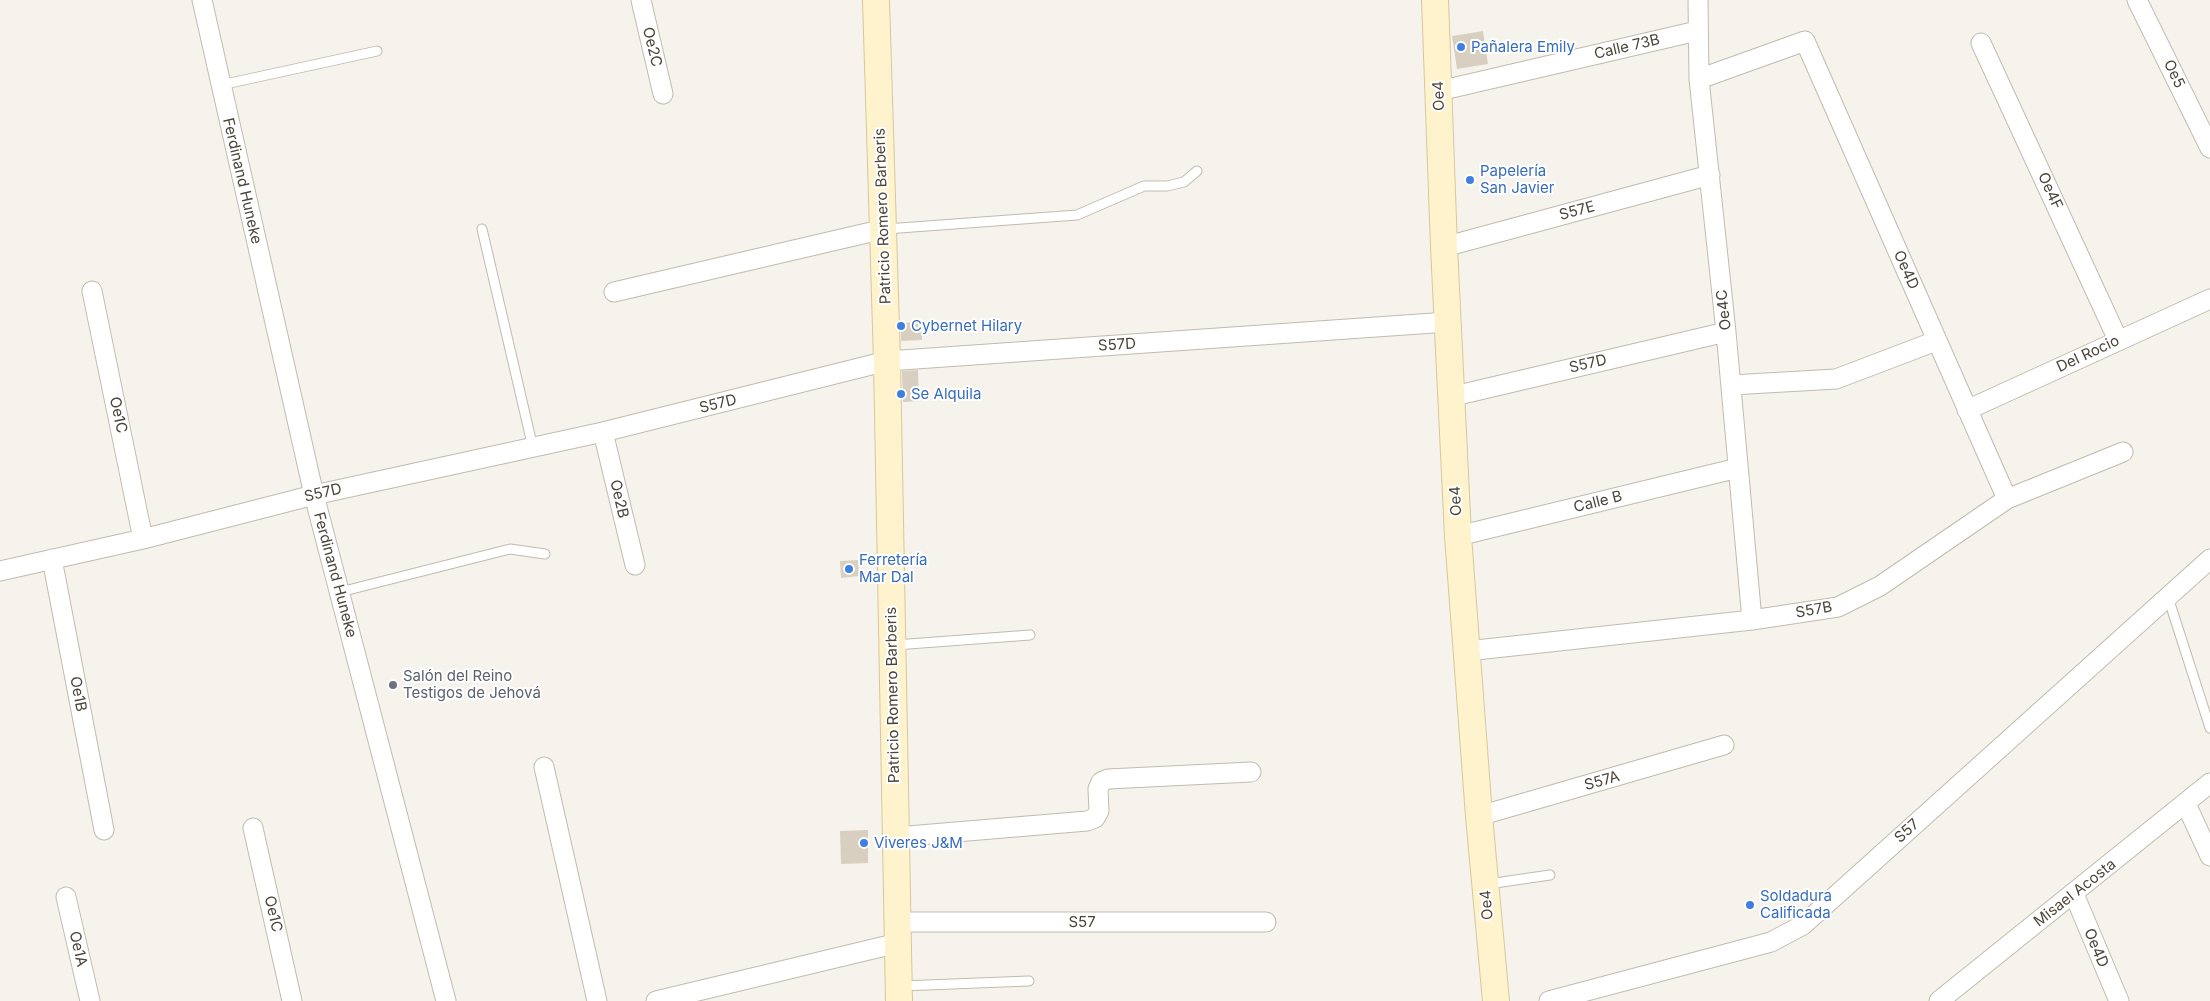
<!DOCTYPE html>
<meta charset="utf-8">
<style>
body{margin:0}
canvas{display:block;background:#f6f3ec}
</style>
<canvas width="2210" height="1001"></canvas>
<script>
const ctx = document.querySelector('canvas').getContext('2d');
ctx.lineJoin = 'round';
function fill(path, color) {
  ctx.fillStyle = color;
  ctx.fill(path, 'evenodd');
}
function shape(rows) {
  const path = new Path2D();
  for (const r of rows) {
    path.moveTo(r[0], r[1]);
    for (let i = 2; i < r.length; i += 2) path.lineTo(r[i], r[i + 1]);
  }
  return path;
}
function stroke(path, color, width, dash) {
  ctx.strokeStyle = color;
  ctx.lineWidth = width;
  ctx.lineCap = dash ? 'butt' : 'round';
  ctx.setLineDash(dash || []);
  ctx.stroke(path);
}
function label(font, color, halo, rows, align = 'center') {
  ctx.font = font + ' Inter,sans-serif';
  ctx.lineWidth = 4;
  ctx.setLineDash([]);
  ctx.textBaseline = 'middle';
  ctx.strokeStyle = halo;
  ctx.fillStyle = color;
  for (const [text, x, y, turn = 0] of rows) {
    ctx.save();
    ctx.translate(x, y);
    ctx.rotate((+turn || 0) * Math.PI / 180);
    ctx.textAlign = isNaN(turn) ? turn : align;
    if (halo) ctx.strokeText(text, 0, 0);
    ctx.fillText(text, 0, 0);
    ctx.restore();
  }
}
const building = shape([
 [1483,31,1488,64,1457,69,1452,36],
 [922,322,922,340,901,341,901,323],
 [918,370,919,401,903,402,902,371],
 [858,560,859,576,841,578,840,561],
 [868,830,868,863,841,864,840,831]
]);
const lane = shape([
 [221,85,377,51],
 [482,229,533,448],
 [886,229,1077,215,1144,186,1167,186,1184,182,1197,171],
 [340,592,510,549,545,554],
 [2168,597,2210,728],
 [895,645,1030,635],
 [1488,884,1550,875],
 [901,986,1029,981]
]);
const street = shape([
 [202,0,314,495,446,1001],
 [641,0,663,94],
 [1698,0,1699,79,1726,332,1752,620],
 [2137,0,2210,148],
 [1981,43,2118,340],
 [1699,79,1805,41,2007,499],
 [1439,91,1697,31],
 [1444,247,1710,175],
 [92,291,143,539],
 [614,292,884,229],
 [1731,385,1836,379,1936,341],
 [1450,397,1726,332],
 [1967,410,2210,299],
 [603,432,635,565],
 [1458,536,1738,468],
 [52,559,104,830],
 [0,571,143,539,314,495,603,432,887,361,1448,322],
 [1467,651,1752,620,1838,607,1880,586,2007,499,2123,452],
 [544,767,597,1001],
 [2186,804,2210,856],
 [1479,816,1724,745],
 [253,828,292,1001],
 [896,837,1087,821,1095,818,1099,811,1098,789,1101,782,1108,779,1251,772],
 [2074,894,2119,1001],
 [66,897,90,1001],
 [897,922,1266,922],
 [656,1001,898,943],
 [1549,1001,1771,942,1803,925,2210,559],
 [1939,1001,2210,783]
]);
const secondary = shape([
 [876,0,887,361,899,1001],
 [1435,0,1444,247,1458,536,1479,816,1496,1001]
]);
const markers = [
 [1461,47,5,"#3f7fe0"],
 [1470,180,5,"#3f7fe0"],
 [901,326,5,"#3f7fe0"],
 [901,394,5,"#3f7fe0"],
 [849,569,5,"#3f7fe0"],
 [393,685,5,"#6b7280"],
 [864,843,5,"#3f7fe0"],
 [1750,905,5,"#3f7fe0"]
];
const streetNames = [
 ["Oe2C",652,47,76],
 ["Calle 73B",1627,47,-13],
 ["Oe5",2174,74,64],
 ["Oe4",1439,96,-92],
 ["Ferdinand Huneke",242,181,77],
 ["Oe4F",2050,191,65],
 ["S57E",1577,211,-15],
 ["Patricio Romero Barberis",883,216,-92],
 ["Oe4D",1906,270,66],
 ["Oe4C",1724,310,-96],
 ["S57D",1117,345,-4],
 ["Del Rocio",2088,354,-25],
 ["S57D",1588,364,-13],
 ["S57D",718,404,-14],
 ["Oe1C",118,415,78],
 ["S57D",323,493,-13],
 ["Oe2B",619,499,77],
 ["Oe4",1456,501,-93],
 ["Calle B",1598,502,-14],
 ["Ferdinand Huneke",335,575,75],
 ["S57B",1814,610,-10],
 ["Oe1B",78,694,79],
 ["Patricio Romero Barberis",893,695,-91],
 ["S57A",1602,781,-16],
 ["S57",1907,831,-42],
 ["Misael Acosta",2075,893,-38],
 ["Oe4",1487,905,-95],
 ["Oe1C",273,914,77],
 ["S57",1082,922],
 ["Oe4D",2096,948,67],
 ["Oe1A",78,949,77]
];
const shopNames = [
 ["Pañalera Emily",1471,47],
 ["Papelería",1480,171],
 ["San Javier",1480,188],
 ["Cybernet Hilary",911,326],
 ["Se Alquila",911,394],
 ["Ferretería",859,560],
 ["Mar Dal",859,577],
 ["Viveres J&M",874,843],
 ["Soldadura",1760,896],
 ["Calificada",1760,913]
];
const worshipNames = [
 ["Salón del Reino",403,676],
 ["Testigos de Jehová",403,693]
];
fill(building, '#d8cfc1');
stroke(lane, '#c2bbae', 11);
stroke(street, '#c2bbae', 21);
stroke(secondary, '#d6c79b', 28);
stroke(lane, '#fff', 9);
stroke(street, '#fff', 19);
stroke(secondary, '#fff3cd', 26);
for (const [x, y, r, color] of markers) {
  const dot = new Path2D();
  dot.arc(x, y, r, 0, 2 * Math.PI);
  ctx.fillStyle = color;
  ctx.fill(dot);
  stroke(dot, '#fff', 2);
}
label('15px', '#4b4439', '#fff', streetNames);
label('15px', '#366cbe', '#fff', shopNames, 'left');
label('15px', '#5b616d', '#fff', worshipNames, 'left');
</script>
